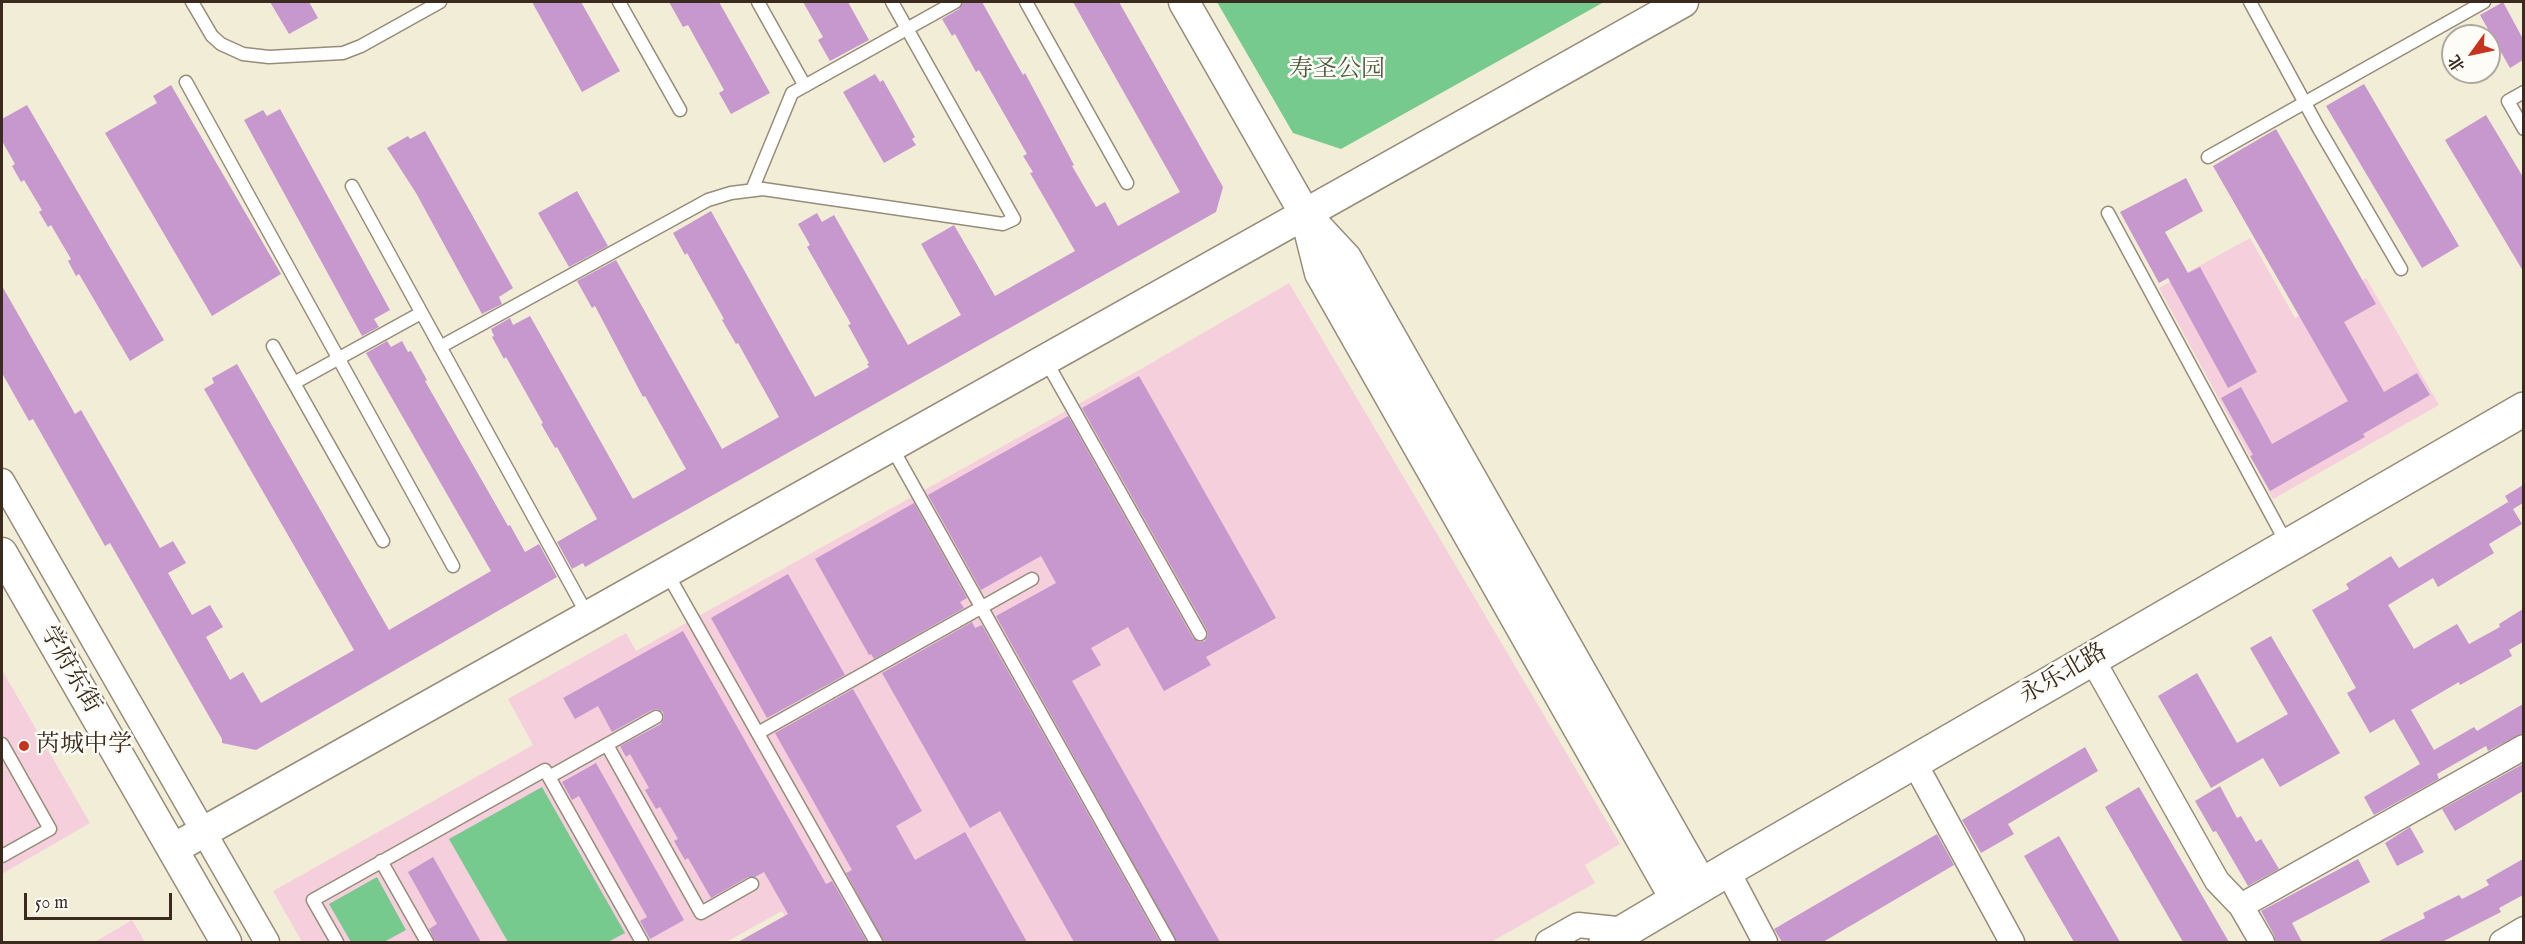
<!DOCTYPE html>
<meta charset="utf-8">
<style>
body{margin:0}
#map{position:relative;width:2525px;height:944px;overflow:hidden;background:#f2edd7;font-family:"IM FELL English","Noto Serif SC",serif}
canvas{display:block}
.frame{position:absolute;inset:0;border:3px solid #3b2a1e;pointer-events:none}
.north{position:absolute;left:2441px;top:24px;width:60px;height:60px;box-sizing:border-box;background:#fdfcf7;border:2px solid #afa8a0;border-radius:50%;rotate:237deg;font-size:16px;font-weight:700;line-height:24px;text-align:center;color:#3b2a1e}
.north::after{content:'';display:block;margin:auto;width:21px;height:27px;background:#c8321e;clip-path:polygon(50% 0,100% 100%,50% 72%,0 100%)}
.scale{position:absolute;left:24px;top:893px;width:148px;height:27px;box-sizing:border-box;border:3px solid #3b2a1e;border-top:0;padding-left:8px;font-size:18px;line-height:21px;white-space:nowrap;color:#3b2a1e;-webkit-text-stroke:4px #fdfcf7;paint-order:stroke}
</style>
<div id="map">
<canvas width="2525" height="944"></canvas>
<div class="frame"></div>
<div class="north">北</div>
<div class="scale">50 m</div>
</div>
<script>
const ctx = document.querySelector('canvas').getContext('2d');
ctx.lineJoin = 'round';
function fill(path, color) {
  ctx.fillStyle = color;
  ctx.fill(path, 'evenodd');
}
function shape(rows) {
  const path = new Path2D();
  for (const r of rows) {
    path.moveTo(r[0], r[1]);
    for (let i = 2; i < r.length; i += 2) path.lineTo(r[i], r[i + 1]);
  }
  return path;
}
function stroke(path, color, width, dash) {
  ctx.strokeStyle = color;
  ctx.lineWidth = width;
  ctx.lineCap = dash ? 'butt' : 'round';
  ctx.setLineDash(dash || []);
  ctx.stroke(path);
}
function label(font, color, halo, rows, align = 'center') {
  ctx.font = font + ' "IM FELL English","Noto Serif SC",serif';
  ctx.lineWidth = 5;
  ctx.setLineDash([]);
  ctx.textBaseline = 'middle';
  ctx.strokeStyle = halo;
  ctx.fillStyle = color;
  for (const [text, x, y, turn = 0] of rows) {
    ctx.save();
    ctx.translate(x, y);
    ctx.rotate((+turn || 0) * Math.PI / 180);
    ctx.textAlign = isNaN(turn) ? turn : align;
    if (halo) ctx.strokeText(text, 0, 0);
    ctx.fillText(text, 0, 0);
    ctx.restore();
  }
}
const built = shape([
 [2250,238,2295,318,2366,278,2439,405,2273,499,2159,288],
 [1289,283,1620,844,1585,865,1595,883,1491,942,800,942,782,911,726,942,302,942,273,891,533,745,508,699,626,633,636,651,1141,369],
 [2,670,90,823,2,874],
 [132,920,145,942,95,942]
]);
const green = shape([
 [1217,2,1604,2,1341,149,1293,133],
 [542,787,625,933,608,942,508,942,449,839],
 [377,877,406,930,384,942,351,942,329,904]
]);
const building = shape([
 [270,2,309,2,318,18,289,34],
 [532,2,581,2,620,71,582,92],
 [669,2,719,2,770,93,731,114,719,93,724,90,688,25,683,27],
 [803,2,848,2,869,40,830,61,818,40,823,37],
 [963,2,982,2,1023,75,1025,73,1074,165,1072,166,1096,207,1105,202,1118,226,1180,192,1073,2,1119,2,1223,187,1216,212,585,567,583,563,572,569,557,542,597,519,557,447,555,448,541,424,543,423,506,357,504,359,492,337,494,336,491,329,510,318,513,325,530,316,633,499,686,469,645,396,643,397,595,306,592,308,577,281,616,260,722,449,779,417,738,343,736,344,722,320,724,319,687,253,685,255,673,233,711,211,815,397,869,367,867,364,869,363,848,325,851,324,807,247,810,245,798,224,817,213,822,222,834,215,908,345,961,315,921,244,954,225,995,296,1075,251,1030,173,1033,172,1023,156,1027,154,979,70,976,72,955,34,952,36,942,19,959,9],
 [2503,2,2523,39,2523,60,2510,68,2480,15],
 [875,74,880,82,883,80,915,137,912,139,916,145,884,163,843,92],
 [2364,84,2459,246,2422,268,2326,106],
 [171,85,281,274,212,316,105,133,157,103,153,96],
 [27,105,164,340,130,361,79,274,76,276,68,261,71,259,51,225,48,227,39,212,42,210,24,180,21,182,12,166,15,164,2,141,2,119],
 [280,109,390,310,374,319,379,327,362,336,244,120,263,110,267,116],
 [2486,115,2523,177,2523,271,2445,140],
 [2276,129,2376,304,2344,322,2384,392,2417,373,2430,395,2363,434,2365,437,2270,491,2250,456,2253,455,2221,398,2241,387,2272,444,2348,401,2213,166],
 [425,131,513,288,499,297,502,304,482,314,416,193,387,148,408,136,410,139],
 [2186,178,2203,211,2165,232,2188,273,2200,267,2257,372,2228,388,2168,278,2159,283,2120,212],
 [577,191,608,246,569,267,538,213],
 [2,286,75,414,81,410,160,548,173,541,186,563,168,573,192,615,210,605,223,627,206,637,230,680,243,672,261,703,354,650,204,389,214,383,212,378,237,364,389,630,491,571,366,353,387,341,391,347,402,341,408,352,411,351,427,380,425,381,508,526,510,525,525,552,539,544,557,577,256,750,222,743,222,739,110,543,105,546,33,419,29,421,2,373],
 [1139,376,1276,618,1206,657,1211,665,1164,691,1128,627,1091,648,1101,665,1072,681,1220,942,1177,942,996,616,1056,583,1041,556,981,590,928,495,1068,416,1193,638,1199,642,1205,641,1208,635,1207,630,1082,408],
 [2523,485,2523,503,2513,509,2522,524,2489,544,2494,553,2438,587,2433,578,2388,605,2414,649,2457,624,2469,644,2500,627,2499,624,2523,609,2523,642,2509,650,2512,656,2460,685,2459,682,2411,710,2434,750,2474,727,2477,731,2523,704,2523,733,2488,751,2486,746,2437,774,2439,779,2374,815,2364,797,2420,764,2394,719,2370,733,2347,693,2356,688,2312,610,2349,589,2346,584,2391,556,2399,568,2508,502,2510,505,2505,496],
 [914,503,967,598,960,602,964,608,874,659,871,654,869,655,815,559],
 [788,574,845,675,767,718,711,618],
 [972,622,975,628,982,625,1160,942,1074,942,1000,811,970,828,882,673],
 [683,631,826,884,832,881,867,942,738,942,788,914,764,872,755,877,748,877,711,898,688,858,685,860,674,841,678,839,660,807,656,809,645,790,649,788,630,754,626,757,620,746,661,724,664,718,663,712,657,709,652,710,612,732,598,706,575,719,563,698],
 [2271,636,2340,753,2280,787,2263,758,2211,788,2158,696,2197,673,2237,743,2288,714,2250,648],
 [853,689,922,811,896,826,915,860,965,832,1027,942,884,942,846,873,852,870,775,733],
 [2085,747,2098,771,2008,824,2014,834,1981,853,1962,820],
 [596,763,684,920,650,939,640,921,647,917,579,796,572,800,562,782],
 [2523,764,2523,791,2455,831,2442,809],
 [2220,786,2237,818,2241,816,2256,842,2261,839,2279,869,2248,886,2216,831,2213,832,2195,801],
 [2139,787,2229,942,2183,942,2105,807],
 [2410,827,2424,852,2397,866,2385,843],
 [1937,834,1954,865,1823,942,1782,942,1774,929],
 [2059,836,2120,942,2074,942,2024,856],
 [433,857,481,942,435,941,429,929,437,924,408,872],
 [2358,859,2370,882,2292,923,2302,942,2276,942,2274,935,2261,911],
 [2523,859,2523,895,2499,908,2501,912,2442,942,2377,942,2425,918,2423,913,2459,895,2462,899,2489,885,2486,880]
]);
const service = shape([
 [192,2,212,36,221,44,243,54,269,57,343,53,361,46,440,2],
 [619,2,680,110],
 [758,2,805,86],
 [1026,2,1127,183],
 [2250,2,2318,127,2401,269],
 [186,82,453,566],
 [2524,92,2508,101,2524,129],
 [2208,157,2484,2],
 [352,186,588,616],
 [752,190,792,93,955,2],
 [2108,213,2287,544],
 [273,346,383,541],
 [440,347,708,200,731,193,763,189,1003,224,1014,219,892,2],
 [1046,361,1200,634],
 [294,383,421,313],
 [891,446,1169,942],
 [667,573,876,942],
 [758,733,1032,579],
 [2,744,50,829,2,856],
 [607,745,701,913,752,884],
 [549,777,656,717],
 [381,861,427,942],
 [337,942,313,900,545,770,642,942]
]);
const minor = shape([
 [2,481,267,942],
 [2092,659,2217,881,2241,906,2262,942],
 [1914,762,2012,942],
 [1727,870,1765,942],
 [2241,906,2524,747],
 [1548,942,1578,925,1626,930],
 [2502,942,2524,929]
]);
const tertiary = shape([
 [1184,2,1305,214,1346,258,1702,885],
 [1306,217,1320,273,1676,900],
 [2,553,226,942],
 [173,849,1683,2]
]);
const secondary = shape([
 [1606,942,1734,866,2524,409]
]);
const markers = [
 [24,746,6,"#c8321e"]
];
const parkNames = [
 ["寿圣公园",1337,71]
];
const streetNames = [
 ["学府东街",69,670,60],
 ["永乐北路",2064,675,-30]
];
const poiNames = [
 ["芮城中学",36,746]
];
fill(built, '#f5cfdc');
fill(green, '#77ca8d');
fill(building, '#c798cd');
stroke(service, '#968c7a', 15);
stroke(minor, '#968c7a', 27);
stroke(tertiary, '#968c7a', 33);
stroke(secondary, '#968c7a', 36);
stroke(service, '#fff', 12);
stroke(minor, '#fff', 24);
stroke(tertiary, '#fff', 30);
stroke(secondary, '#fff', 33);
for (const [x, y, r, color] of markers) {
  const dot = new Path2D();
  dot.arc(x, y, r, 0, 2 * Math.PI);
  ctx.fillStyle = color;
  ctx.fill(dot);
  stroke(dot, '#fdfcf7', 2);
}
label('24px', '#4d5a3f', '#fdfcf7', parkNames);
label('24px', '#3b2a1e', '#fdfcf7', streetNames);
label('24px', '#3b2a1e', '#fdfcf7', poiNames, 'left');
</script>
